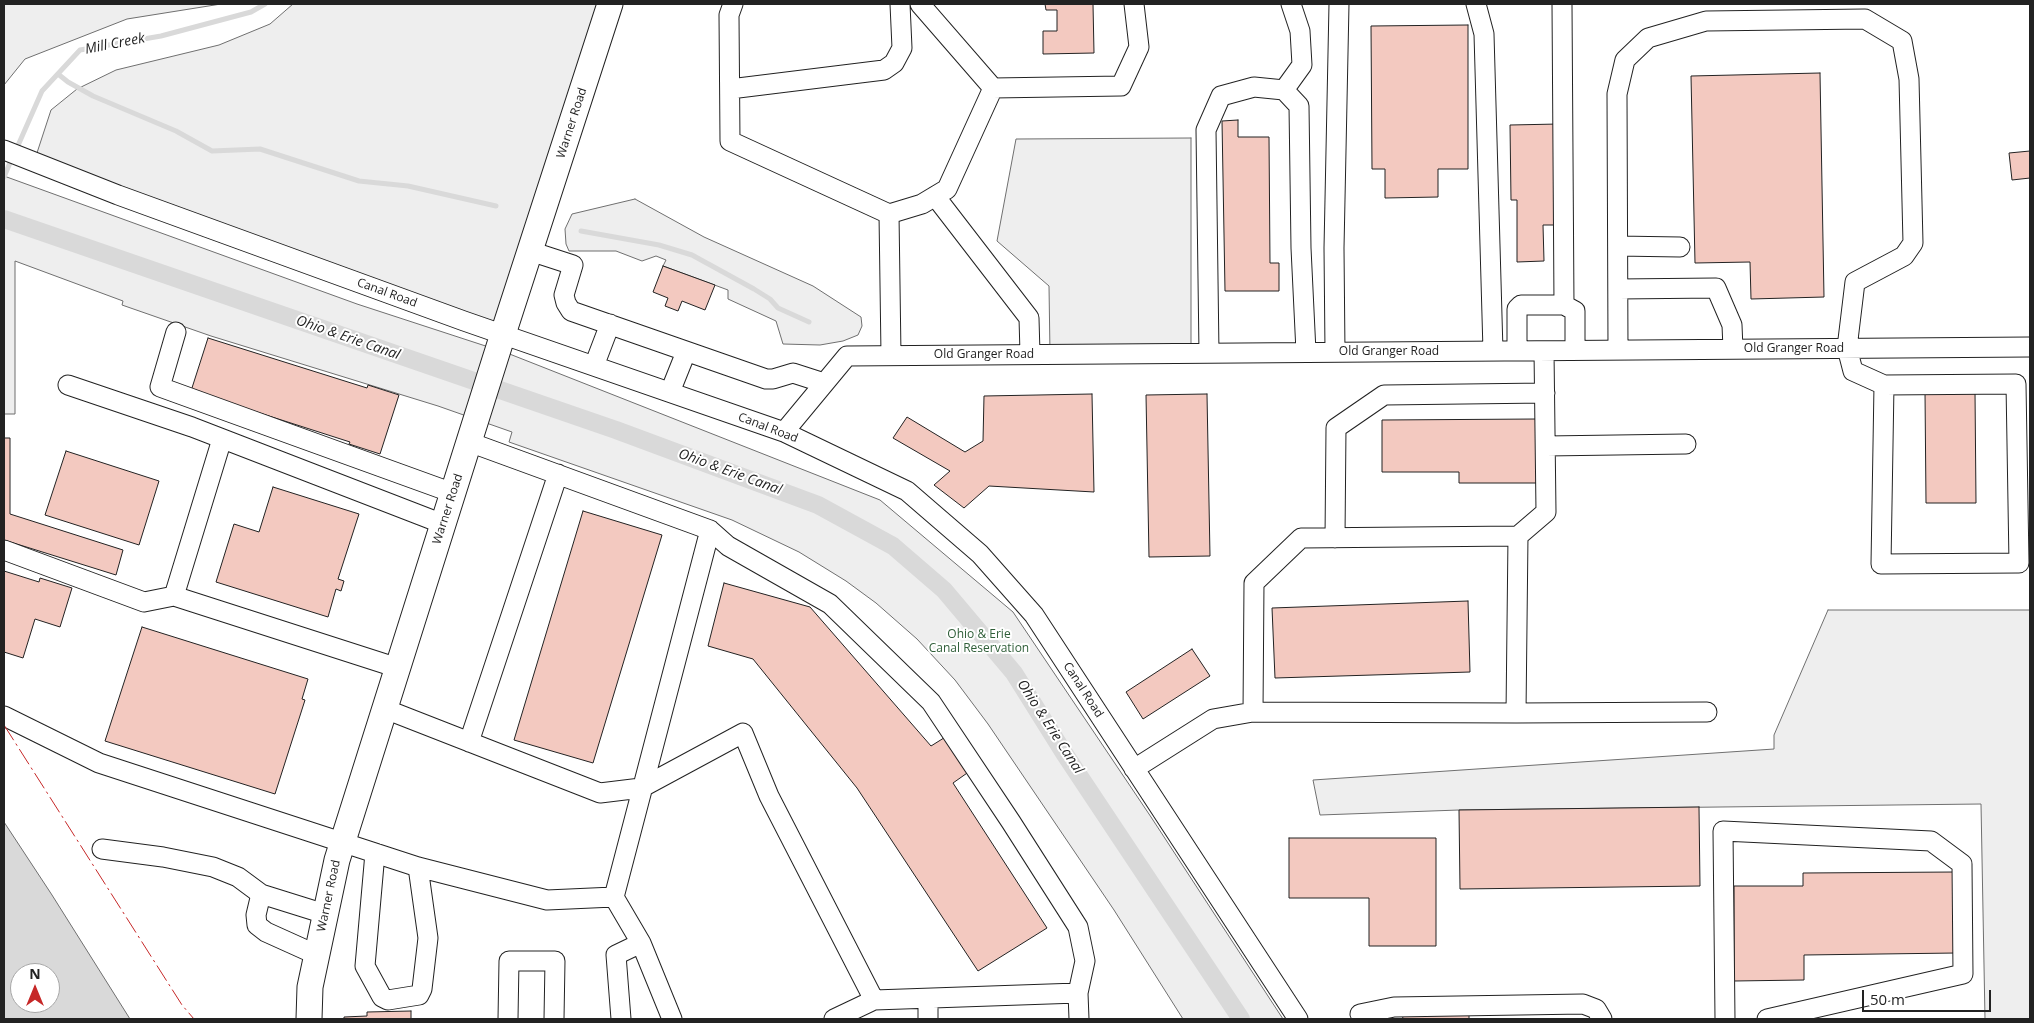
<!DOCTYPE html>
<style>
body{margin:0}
#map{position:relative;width:2034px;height:1023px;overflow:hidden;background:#fff;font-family:"Open Sans",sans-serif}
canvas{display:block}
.frame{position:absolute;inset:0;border:5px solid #222;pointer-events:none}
.north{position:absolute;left:10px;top:963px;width:50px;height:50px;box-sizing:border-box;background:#fff;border:1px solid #a7a7a7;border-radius:50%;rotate:0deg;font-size:14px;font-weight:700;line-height:20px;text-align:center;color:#222}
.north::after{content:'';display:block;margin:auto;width:18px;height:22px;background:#c62828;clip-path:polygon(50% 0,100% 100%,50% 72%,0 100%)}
.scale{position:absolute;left:1862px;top:990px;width:129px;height:22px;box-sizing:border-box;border:2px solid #222;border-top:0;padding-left:6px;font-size:15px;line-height:18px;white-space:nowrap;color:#222;-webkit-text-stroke:4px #fff;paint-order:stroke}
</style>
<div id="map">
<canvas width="2034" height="1023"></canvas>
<div class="frame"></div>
<div class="north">N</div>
<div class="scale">50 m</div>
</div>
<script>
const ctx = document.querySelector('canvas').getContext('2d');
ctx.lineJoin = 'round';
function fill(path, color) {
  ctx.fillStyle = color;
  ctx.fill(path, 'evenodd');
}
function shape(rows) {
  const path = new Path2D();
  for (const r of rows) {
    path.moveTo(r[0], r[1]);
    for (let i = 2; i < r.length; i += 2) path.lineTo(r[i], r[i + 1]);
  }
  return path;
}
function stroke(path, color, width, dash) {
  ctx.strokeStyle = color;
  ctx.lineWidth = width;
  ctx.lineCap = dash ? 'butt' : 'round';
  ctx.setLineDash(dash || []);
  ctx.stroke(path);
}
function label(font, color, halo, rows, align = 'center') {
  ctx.font = font + ' "Open Sans",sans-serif';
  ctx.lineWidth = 4;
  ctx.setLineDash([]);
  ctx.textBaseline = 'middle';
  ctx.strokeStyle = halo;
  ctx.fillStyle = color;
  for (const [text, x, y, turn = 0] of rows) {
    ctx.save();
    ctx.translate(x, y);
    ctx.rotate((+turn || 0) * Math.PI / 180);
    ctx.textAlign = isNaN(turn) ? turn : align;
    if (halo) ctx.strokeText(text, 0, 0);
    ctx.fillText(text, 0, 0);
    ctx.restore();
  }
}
const green = shape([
 [4,4,221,4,127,19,25,59,4,85,4,4],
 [293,4,610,4,503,334,34,162,51,110,77,89,116,70,219,45,270,24,293,4],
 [1191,138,1191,353,1050,354,1049,286,997,241,1016,139,1191,138],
 [4,176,357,304,507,353,880,500,1013,612,1151,817,1283,1019,1183,1019,1114,910,988,724,955,680,917,639,876,603,846,581,799,552,732,520,509,442,512,432,438,406,211,336,122,305,123,301,15,261,15,414,4,414,4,176],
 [635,199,704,237,813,286,861,317,862,326,858,335,843,341,820,345,783,344,776,321,728,299,728,290,663,266,666,260,656,256,642,261,616,251,569,251,566,244,565,229,572,214,635,199],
 [1828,610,2030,610,2030,1019,1985,1019,1981,804,1459,810,1320,815,1313,780,1774,749,1774,735,1828,610]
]);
const water = shape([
 [4,822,52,895,130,1019,4,1019,4,822],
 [20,973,50,973,50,1003,20,1003,20,973]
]);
const stream = shape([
 [58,74,68,82,93,96,176,131,212,151,260,149,359,181,408,186,496,206],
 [16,150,42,91,80,50,161,36,251,12,265,4],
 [4,177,12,158],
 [581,231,659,245,692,255,754,289,770,299,778,308,809,322]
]);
const canal = shape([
 [4,219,616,430,818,505,893,546,944,590,1014,673,1064,753,1241,1019]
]);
const building = shape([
 [1045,4,1093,4,1094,53,1043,54,1043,31,1057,31,1057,10,1046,10,1045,4],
 [1468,25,1468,169,1438,169,1438,197,1385,198,1385,169,1372,169,1371,26,1468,25],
 [1820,73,1824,297,1751,299,1750,262,1695,263,1691,76,1820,73],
 [1238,120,1238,137,1269,137,1270,263,1279,263,1279,291,1225,291,1222,121,1238,120],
 [1559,124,1560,225,1543,225,1544,261,1517,262,1517,200,1511,200,1510,125,1559,124],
 [2030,151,2030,178,2012,180,2009,153,2030,151],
 [663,266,715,285,705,310,682,301,678,311,665,306,668,298,653,292,663,266],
 [208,338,367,388,368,385,399,395,380,454,349,444,350,442,191,391,208,338],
 [1925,391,1975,391,1976,503,1926,503,1925,391],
 [1092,394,1094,492,989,486,964,508,934,485,950,471,893,438,907,417,965,452,983,441,984,396,1092,394],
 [1207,394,1210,556,1149,557,1146,395,1207,394],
 [1538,419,1539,483,1459,483,1459,472,1382,472,1382,420,1538,419],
 [4,438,10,438,10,514,123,550,116,575,4,540,4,438],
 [66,451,159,481,139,545,45,515,66,451],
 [273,487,359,514,338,579,344,581,341,591,336,589,328,617,216,582,234,524,259,532,273,487],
 [583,511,662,535,593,763,514,740,583,511],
 [4,571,39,582,40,578,72,588,60,627,35,619,23,658,4,652,4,571],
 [724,583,810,607,931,746,947,736,970,771,953,783,1047,928,978,971,857,788,753,659,708,646,724,583],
 [1468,601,1470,672,1275,678,1272,608,1468,601],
 [142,627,308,679,302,699,305,700,275,794,105,741,142,627],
 [1192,649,1210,676,1143,719,1126,692,1192,649],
 [1699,807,1700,886,1460,889,1459,810,1699,807],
 [1289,838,1436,838,1436,946,1369,946,1369,898,1289,898,1289,838],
 [1956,872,1956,953,1804,955,1804,980,1734,981,1734,886,1803,886,1803,873,1956,872],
 [411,1011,411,1019,344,1019,344,1017,367,1016,367,1012,411,1011],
 [1402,1012,1469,1015,1469,1019,1403,1019,1402,1012]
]);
const minor = shape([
 [733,4,729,15,730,141,889,214,922,204,947,189,993,88,1121,86,1139,47,1134,4],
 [920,4,993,88],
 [1476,4,1484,34,1493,351],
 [1562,4,1564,305],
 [730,89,884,70,894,63,902,48,900,4],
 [1284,90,1302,65,1300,31,1291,4],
 [4,150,118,195,464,321,784,432,907,491,980,554,1034,615,1298,1019],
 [935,196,1029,318,1030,354],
 [889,214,891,355],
 [1618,246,1680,247],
 [530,251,573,265,564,295,566,303,571,311,766,379,773,379,793,373,824,383],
 [1618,289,1716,288,1732,325,1733,349],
 [176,332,160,387,453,493],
 [1618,350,1617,94,1625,60,1648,38,1706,21,1865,19,1902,41,1909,79,1913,243,1904,256,1855,282,1847,348,1853,371,1884,385,1881,564,2019,563,2016,384,1884,385],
 [1517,351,1517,309,1521,305,1564,305,1575,311,1575,350],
 [1335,352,1334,248,1339,4],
 [1209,353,1206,130,1221,96,1254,87,1284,90,1299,106,1301,248,1306,352],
 [594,366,610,324],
 [68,385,192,427,443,524],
 [670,392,686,352],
 [784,432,847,356,2030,347],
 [222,439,174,596,398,668],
 [1546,446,1686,444],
 [1518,536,1546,512,1544,351],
 [1335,538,1336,428,1384,395,1545,393],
 [4,550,144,602,174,596],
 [385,709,600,793,641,788,743,733,769,796,874,1000,1078,993,1085,961,1078,927,1011,822,931,702,830,604,728,546,710,530,469,442],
 [1516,713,1707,712],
 [4,716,99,763,418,867,547,900,614,897,641,943,672,1019],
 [469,742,558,474],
 [1134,769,1213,719,1253,712,1516,713,1518,536,1301,538,1254,583,1253,712],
 [102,849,163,857,213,867,238,877,261,894,325,914],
 [375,853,365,966,382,997,388,1000,419,995,422,989,428,938,418,867],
 [261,894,256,915,257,925,266,932,317,955],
 [614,897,710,530],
 [1078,993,1079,1019],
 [1360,1014,1394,1007,1583,1004,1596,1009,1602,1019],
 [508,1019,509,961,555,961,554,1019],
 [621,1019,616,955,641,943],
 [834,1019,874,1000],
 [928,1019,928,999],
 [1725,1019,1723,831,1931,841,1962,864,1963,974,1767,1019]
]);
const major = shape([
 [309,1019,310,987,337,860,503,334,610,4]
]);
const power = shape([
 [4,725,182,1005,194,1019]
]);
const streetNames = [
 ["Warner Road",572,123,-72],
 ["Canal Road",387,293,20],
 ["Old Granger Road",1794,349],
 ["Old Granger Road",1389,352],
 ["Old Granger Road",984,355],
 ["Canal Road",768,428,21],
 ["Warner Road",448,509,-72],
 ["Canal Road",1083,690,57],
 ["Warner Road",329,896,-78]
];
const parkNames = [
 ["Ohio & Erie",979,635],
 ["Canal Reservation",979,649]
];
const waterNames = [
 ["Mill Creek",115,44,-11],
 ["Ohio & Erie Canal",348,338,19],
 ["Ohio & Erie Canal",730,472,20],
 ["Ohio & Erie Canal",1050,727,57]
];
fill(green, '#eee');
stroke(green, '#6f6f6f', 1);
fill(water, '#d9d9d9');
stroke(water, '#6f6f6f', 1);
stroke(stream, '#d9d9d9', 5);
stroke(canal, '#d9d9d9', 18);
fill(building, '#f3c9c0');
stroke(building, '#222', 1);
stroke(minor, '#222', 21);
stroke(major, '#222', 27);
stroke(minor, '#fff', 19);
stroke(major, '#fff', 25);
stroke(power, '#c62828', 1, [18, 4, 2.5, 4]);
label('12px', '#222', '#fff', streetNames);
label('12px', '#2f5e38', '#fff', parkNames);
label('italic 14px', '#222', '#fff', waterNames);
</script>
